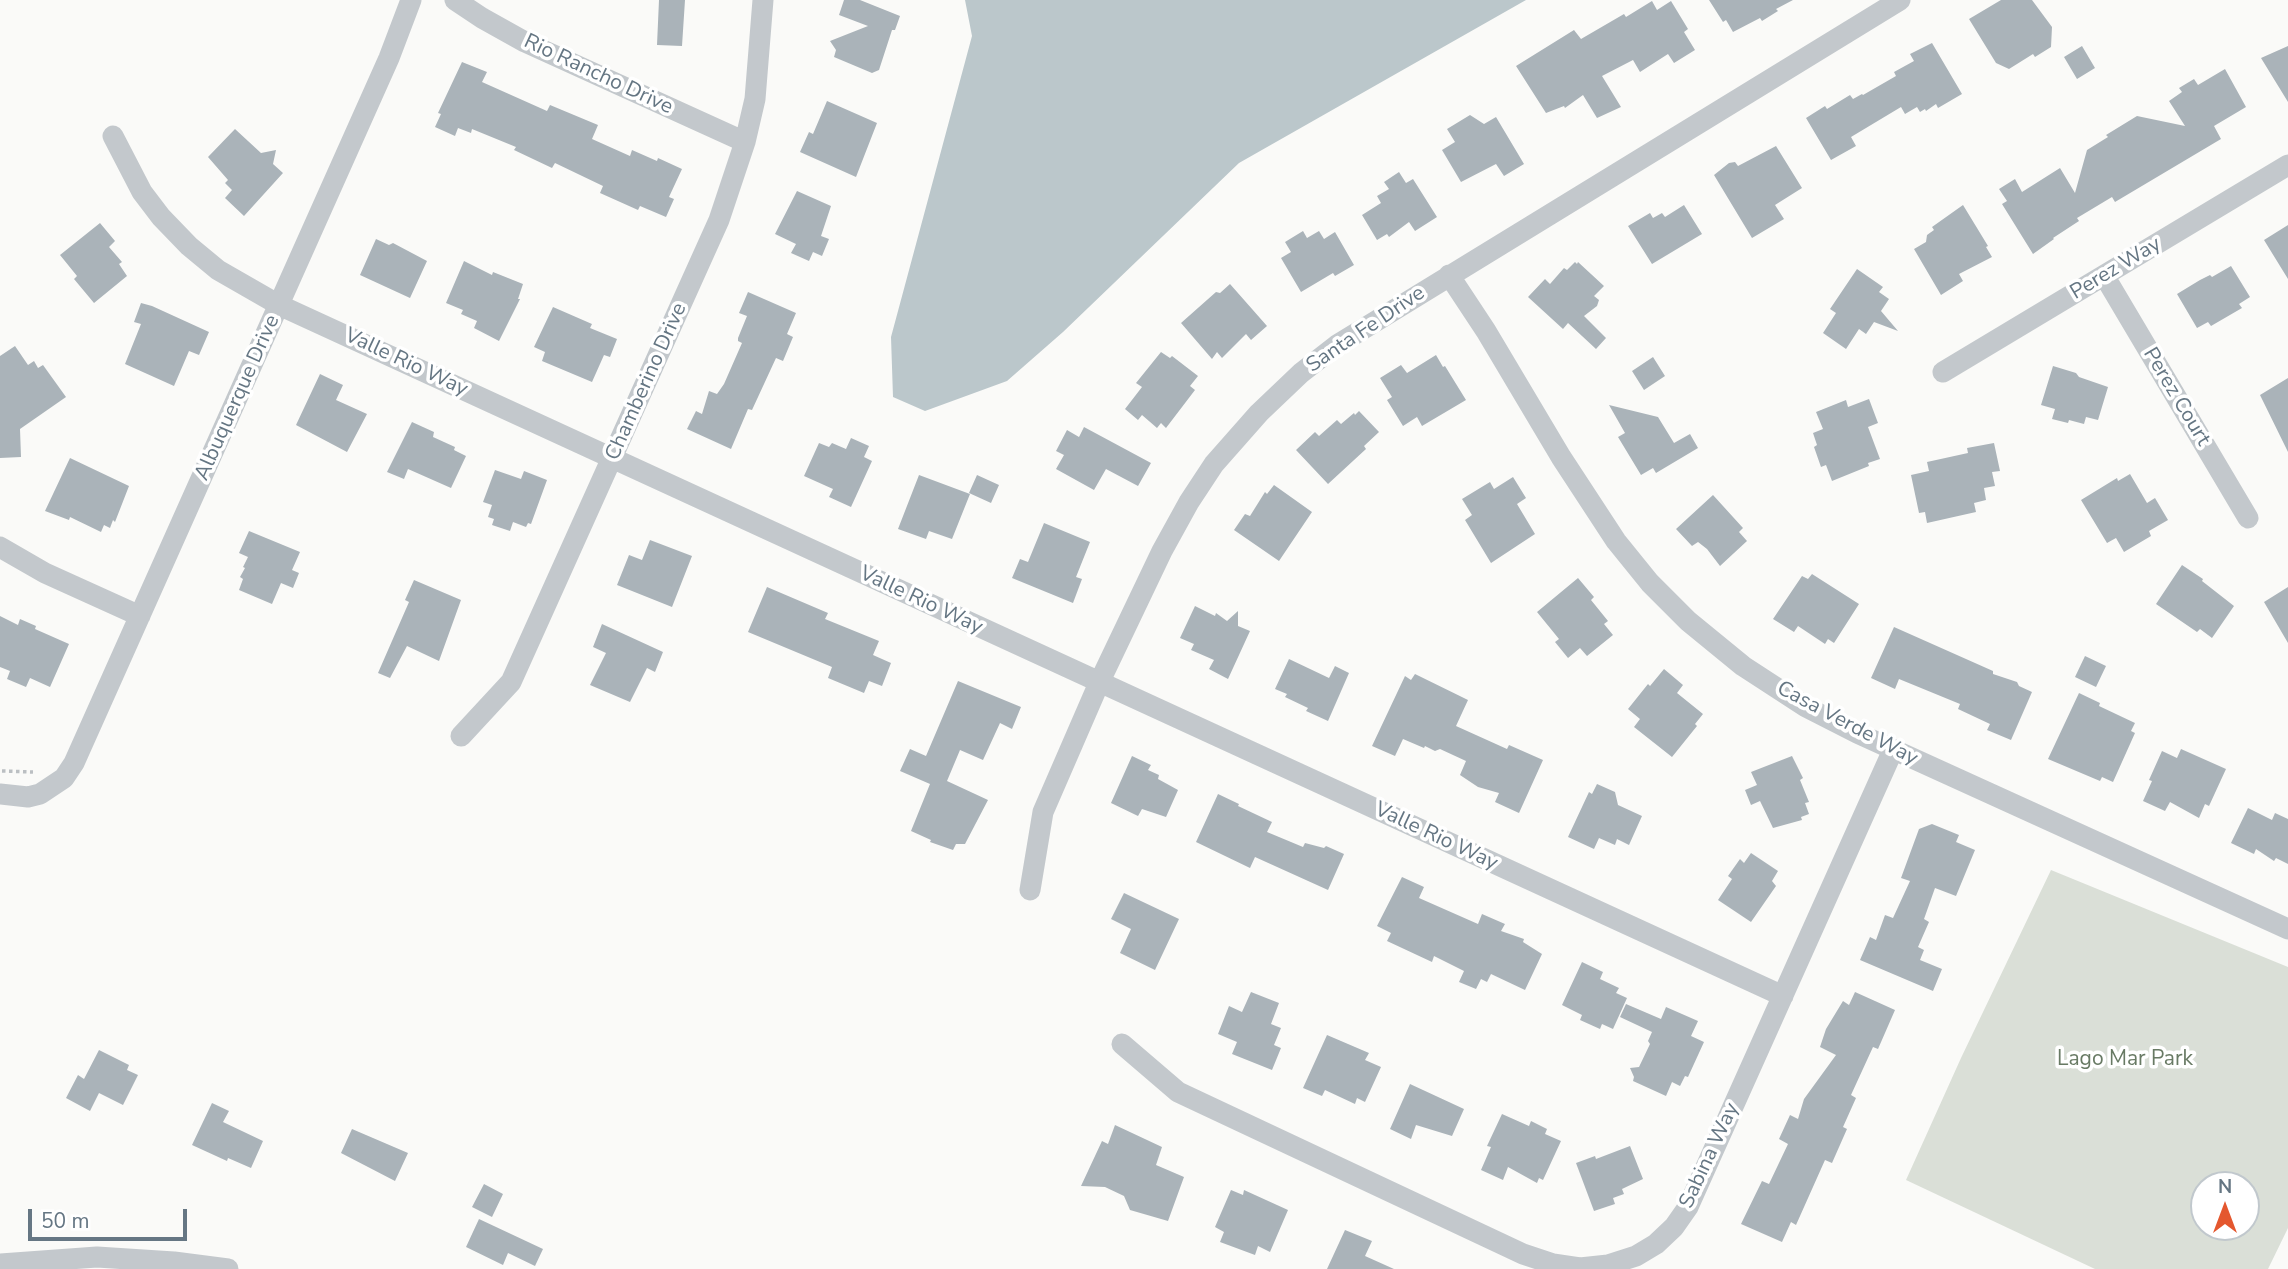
<!DOCTYPE html>
<style>
body{margin:0}
#map{position:relative;width:2288px;height:1269px;overflow:hidden;background:#fafaf8;font-family:"Nunito Sans",sans-serif}
canvas{display:block}
.north{position:absolute;left:2190px;top:1171px;width:70px;height:70px;box-sizing:border-box;background:#fff;border:2px solid #c1c8cd;border-radius:50%;rotate:0deg;font-size:19px;font-weight:700;line-height:28px;text-align:center;color:#657683}
.north::after{content:'';display:block;margin:auto;width:24px;height:32px;background:#e4572e;clip-path:polygon(50% 0,100% 100%,50% 72%,0 100%)}
.scale{position:absolute;left:28px;top:1209px;width:159px;height:32px;box-sizing:border-box;border:4px solid #657683;border-top:0;padding-left:9px;font-size:21px;line-height:24px;white-space:nowrap;color:#657683;-webkit-text-stroke:5px #fff;paint-order:stroke}
</style>
<div id="map">
<canvas width="2288" height="1269"></canvas>
<div class="north">N</div>
<div class="scale">50 m</div>
</div>
<script>
const ctx = document.querySelector('canvas').getContext('2d');
ctx.lineJoin = 'round';
function fill(path, color) {
  ctx.fillStyle = color;
  ctx.fill(path, 'evenodd');
}
function shape(rows) {
  const path = new Path2D();
  for (const r of rows) {
    path.moveTo(r[0], r[1]);
    for (let i = 2; i < r.length; i += 2) path.lineTo(r[i], r[i + 1]);
  }
  return path;
}
function stroke(path, color, width, dash) {
  ctx.strokeStyle = color;
  ctx.lineWidth = width;
  ctx.lineCap = dash ? 'butt' : 'round';
  ctx.setLineDash(dash || []);
  ctx.stroke(path);
}
function label(font, color, halo, rows, align = 'center') {
  ctx.font = font + ' "Nunito Sans",sans-serif';
  ctx.lineWidth = 7;
  ctx.setLineDash([]);
  ctx.textBaseline = 'middle';
  ctx.strokeStyle = halo;
  ctx.fillStyle = color;
  for (const [text, x, y, turn = 0] of rows) {
    ctx.save();
    ctx.translate(x, y);
    ctx.rotate((+turn || 0) * Math.PI / 180);
    ctx.textAlign = isNaN(turn) ? turn : align;
    if (halo) ctx.strokeText(text, 0, 0);
    ctx.fillText(text, 0, 0);
    ctx.restore();
  }
}
const green = shape([
 [2051,870,2288,967,2288,1228,2268,1269,2095,1269,1906,1180,1961,1058],
 [2204,1185,2246,1185,2246,1227,2204,1227]
]);
const water = shape([
 [965,0,1526,0,1239,163,1063,332,1007,381,925,411,893,397,891,337,972,36]
]);
const building = shape([
 [659,0,685,0,682,46,657,45],
 [844,0,860,0,900,16,895,30,892,30,879,70,872,73,834,57,836,50,830,41,868,26,839,15],
 [1709,0,1793,0,1776,9,1778,11,1762,21,1760,18,1733,32,1726,20,1723,22],
 [2001,0,2032,0,2052,27,2051,47,2035,57,2033,54,2009,69,1996,63,1969,19],
 [1652,1,1657,10,1671,1,1688,29,1684,32,1695,50,1674,63,1668,54,1640,72,1633,60,1602,76,1621,107,1597,118,1583,95,1565,108,1564,106,1546,113,1516,66,1574,30,1581,39,1624,14,1626,17],
 [1932,43,1962,94,1938,108,1936,104,1926,111,1925,109,1920,112,1917,107,1905,114,1901,107,1851,137,1856,146,1831,160,1806,118,1825,106,1827,109,1850,95,1853,99,1862,94,1863,95,1896,76,1894,72,1914,61,1910,54],
 [2082,46,2095,68,2077,79,2064,57],
 [2288,46,2288,102,2261,58],
 [462,62,487,72,482,82,547,111,550,105,598,125,592,139,630,156,632,150,657,161,658,158,682,169,669,197,674,199,666,217,640,206,638,210,600,193,603,186,555,163,552,168,514,150,516,147,472,129,471,133,458,128,455,136,435,127,441,114,438,113],
 [2225,69,2246,107,2214,126,2221,139,2115,202,2112,197,2077,218,2079,221,2053,238,2054,239,2033,254,2002,204,2007,201,1999,189,2015,179,2022,192,2060,168,2075,193,2087,150,2108,137,2106,135,2137,116,2185,126,2169,101,2182,92,2179,88,2194,79,2198,85],
 [827,101,877,123,856,177,800,152,809,132,813,134],
 [1470,115,1484,124,1496,117,1524,164,1504,176,1496,164,1461,182,1442,150,1455,142,1447,129],
 [235,129,261,153,276,150,273,164,283,173,244,216,225,198,232,190,225,183,228,180,208,157],
 [1776,146,1802,188,1775,205,1784,219,1752,238,1714,175,1729,163,1735,162,1738,166],
 [1399,172,1406,183,1413,179,1437,217,1415,231,1409,222,1389,237,1387,234,1377,240,1362,215,1381,203,1377,196,1389,189,1384,182],
 [797,191,831,206,821,236,829,239,822,256,813,252,809,261,791,253,796,244,775,234],
 [1684,205,1702,234,1652,264,1628,226,1650,213,1653,218,1662,213,1665,217],
 [1963,205,1988,246,1986,247,1992,257,1959,274,1963,281,1941,295,1914,249,1926,242,1927,235,1934,230,1932,227],
 [100,223,115,241,109,247,122,262,119,264,127,276,94,303,74,279,77,276,60,255],
 [2288,225,2288,279,2264,240],
 [1303,231,1307,238,1319,231,1324,239,1335,232,1354,265,1335,276,1333,273,1301,292,1281,258,1291,252,1285,242],
 [376,239,389,245,393,243,427,261,410,298,360,275],
 [464,261,492,275,493,272,523,284,518,299,520,299,499,341,474,328,477,321,461,314,463,310,446,303],
 [1575,262,1577,264,1578,262,1604,286,1594,296,1599,300,1597,306,1584,316,1606,338,1596,349,1568,323,1563,329,1528,297,1545,279,1550,284,1564,268,1567,270],
 [2231,266,2250,297,2239,304,2242,308,2211,326,2208,322,2197,328,2177,294,2200,280,2210,275,2212,277],
 [1857,269,1883,287,1879,292,1889,299,1881,311,1898,331,1874,322,1866,334,1859,329,1846,349,1823,333,1836,313,1830,309],
 [1230,284,1267,326,1251,340,1246,334,1222,358,1217,352,1212,359,1181,323,1216,292,1220,293],
 [748,292,796,313,787,334,793,337,783,361,776,358,752,410,748,409,731,449,687,429,696,411,702,414,709,391,717,394,724,384,742,343,738,341,738,338,747,316,739,313],
 [141,303,152,306,209,332,199,355,189,351,174,386,125,364,141,324,134,322],
 [553,307,592,324,590,328,617,339,610,357,604,355,592,382,542,361,545,352,534,347],
 [15,346,28,365,34,361,38,368,43,365,66,397,20,429,21,457,0,458,0,356],
 [1161,352,1170,358,1172,356,1198,376,1190,386,1195,390,1166,428,1161,423,1157,428,1142,415,1138,420,1125,409,1142,387,1136,383],
 [1436,355,1443,367,1445,366,1466,400,1422,426,1417,417,1403,426,1387,400,1392,397,1380,378,1401,365,1407,373],
 [1653,357,1665,376,1644,390,1632,371],
 [2053,366,2076,373,2079,377,2108,387,2098,420,2086,417,2084,424,2069,420,2068,423,2052,419,2055,409,2041,405],
 [320,374,343,385,336,400,367,414,347,452,296,425],
 [2288,378,2288,452,2260,395],
 [1869,399,1878,423,1868,427,1880,459,1868,463,1869,466,1832,481,1826,465,1821,467,1814,447,1817,445,1813,433,1823,429,1816,412,1846,400,1848,407],
 [1609,405,1658,417,1674,443,1690,434,1698,448,1656,473,1653,468,1641,475,1618,437,1625,433],
 [1359,411,1379,432,1364,446,1366,449,1328,484,1296,450,1315,432,1319,436,1337,420,1341,424,1354,413,1355,415],
 [412,422,434,432,433,437,455,447,454,450,466,456,451,488,408,469,404,479,387,472],
 [1084,427,1151,463,1138,486,1106,469,1094,490,1056,469,1064,455,1056,451,1067,430,1079,437],
 [851,438,869,446,864,457,872,461,851,507,829,497,833,489,804,476,819,443,829,447,832,443,846,449],
 [1994,443,2000,471,1992,472,1995,486,1984,488,1986,500,1974,503,1976,512,1927,523,1925,512,1919,513,1911,475,1929,471,1927,462,1968,453,1967,448],
 [70,458,129,486,115,522,113,520,110,528,104,525,101,532,70,517,69,520,45,511],
 [495,470,521,479,524,471,547,480,531,524,528,523,526,527,513,522,510,531,492,525,494,519,488,517,492,505,483,502],
 [2130,474,2147,503,2155,498,2168,520,2149,531,2151,536,2124,552,2116,538,2107,543,2081,500,2117,478,2118,481],
 [919,475,970,494,952,539,929,531,926,539,898,529],
 [977,475,999,485,991,503,969,493],
 [1513,477,1526,498,1517,504,1535,534,1491,563,1465,520,1472,515,1462,499,1490,482,1494,489],
 [1274,485,1312,512,1279,561,1234,530,1245,514,1250,516,1265,492,1267,494],
 [1713,495,1743,528,1739,532,1747,541,1720,566,1707,549,1698,542,1692,546,1676,529],
 [1044,523,1090,542,1076,577,1082,579,1073,603,1012,578,1020,559,1028,562],
 [249,531,300,552,292,570,299,573,293,588,281,583,272,604,239,590,243,579,240,577,245,568,243,567,248,557,239,553],
 [650,540,692,556,672,607,617,585,629,555,642,560],
 [2182,565,2203,579,2202,581,2234,606,2212,638,2200,629,2197,632,2156,604],
 [1812,574,1859,604,1834,643,1828,639,1825,644,1798,626,1794,632,1773,619,1802,576,1808,579],
 [1578,578,1594,597,1591,600,1608,621,1604,624,1613,635,1587,656,1580,648,1568,658,1555,642,1559,639,1537,612],
 [414,580,461,600,439,661,407,646,390,678,378,673,409,602,405,600],
 [767,587,828,613,825,619,879,641,873,655,891,663,882,686,869,681,864,693,828,678,832,667,748,632],
 [2288,587,2288,643,2264,602],
 [1195,606,1215,616,1216,613,1227,621,1238,611,1238,626,1250,631,1228,679,1209,669,1214,660,1191,650,1194,644,1180,638],
 [0,616,18,625,20,619,36,626,35,629,69,644,50,687,30,678,26,687,7,679,10,671,0,667],
 [602,624,663,652,655,672,647,668,630,702,590,685,606,653,593,647],
 [1894,627,1993,671,1993,674,2017,682,2019,686,2032,692,2011,740,1987,730,1990,724,1958,709,1960,704,1899,679,1895,689,1871,678],
 [2085,656,2106,666,2096,687,2075,677],
 [1289,659,1329,678,1335,666,1349,673,1328,721,1306,711,1308,708,1285,697,1287,694,1275,689],
 [1664,669,1683,685,1677,693,1703,714,1695,724,1697,726,1672,757,1634,727,1640,719,1628,709,1648,684,1650,686],
 [1415,674,1468,700,1456,726,1507,749,1509,745,1543,760,1519,813,1495,802,1499,793,1478,787,1460,775,1466,761,1440,749,1435,751,1425,746,1424,748,1403,739,1395,756,1372,746,1405,676,1411,680],
 [958,681,1021,707,1012,729,1000,723,983,760,960,750,947,781,988,800,965,844,956,844,953,850,930,842,931,840,911,831,930,784,900,771,910,749,926,756],
 [2079,693,2100,703,2099,706,2135,723,2131,731,2135,733,2113,782,2102,777,2100,781,2048,759],
 [2181,749,2226,769,2209,806,2205,804,2199,818,2170,802,2165,811,2143,801,2152,781,2149,780,2162,751,2177,758],
 [1132,756,1151,765,1148,770,1159,775,1158,779,1178,790,1166,817,1142,809,1138,816,1111,803],
 [1792,756,1803,778,1800,780,1809,802,1805,803,1809,814,1801,817,1802,820,1773,828,1760,801,1751,805,1745,790,1757,785,1751,772],
 [1597,784,1615,792,1618,805,1642,816,1629,845,1617,839,1615,845,1599,838,1594,849,1568,837,1589,792,1592,794],
 [1218,794,1239,804,1238,806,1272,822,1267,832,1303,847,1305,843,1324,848,1326,846,1344,854,1328,890,1255,857,1250,868,1196,842],
 [2248,808,2272,820,2275,813,2288,819,2288,864,2276,858,2274,861,2256,849,2254,854,2231,843],
 [1932,824,1959,835,1956,842,1975,850,1956,896,1935,888,1924,919,1929,922,1918,947,1924,950,1920,960,1942,969,1933,991,1860,960,1870,937,1876,940,1885,915,1893,918,1910,881,1901,878,1919,829],
 [1751,853,1778,871,1772,881,1776,886,1751,922,1718,900,1732,879,1728,876,1740,859,1744,863],
 [1402,877,1424,887,1419,898,1478,924,1482,914,1505,924,1501,931,1524,939,1523,942,1542,954,1525,990,1491,974,1487,982,1481,979,1476,989,1459,982,1464,971,1434,956,1432,962,1387,941,1391,933,1377,926],
 [1124,893,1179,919,1155,970,1120,953,1131,929,1111,919],
 [1582,962,1603,972,1600,979,1619,988,1616,993,1627,998,1613,1029,1602,1024,1600,1029,1580,1020,1582,1015,1562,1005],
 [1251,992,1279,1003,1271,1024,1281,1028,1274,1045,1281,1048,1272,1070,1232,1054,1237,1042,1218,1034,1229,1006,1242,1012],
 [1855,992,1895,1010,1878,1049,1873,1047,1851,1095,1856,1098,1843,1127,1847,1129,1832,1163,1825,1160,1796,1225,1791,1222,1782,1242,1741,1224,1762,1181,1769,1184,1788,1144,1779,1139,1790,1115,1798,1119,1804,1099,1836,1055,1820,1047,1826,1029,1843,1001,1849,1005],
 [1626,1004,1661,1019,1666,1007,1698,1021,1691,1036,1704,1042,1688,1077,1685,1076,1680,1086,1672,1082,1666,1096,1633,1081,1634,1077,1630,1068,1639,1067,1650,1044,1648,1041,1652,1032,1620,1017],
 [1327,1035,1369,1053,1365,1060,1381,1067,1365,1102,1357,1098,1355,1104,1325,1090,1322,1096,1303,1088],
 [99,1050,129,1065,127,1070,138,1075,123,1105,99,1093,90,1111,66,1098,78,1075,84,1079],
 [1410,1084,1464,1109,1452,1136,1416,1125,1411,1139,1390,1129],
 [212,1103,229,1111,223,1122,263,1141,251,1168,228,1158,227,1161,192,1145],
 [1502,1114,1529,1126,1531,1121,1547,1129,1545,1134,1561,1141,1543,1180,1539,1178,1537,1183,1508,1167,1503,1180,1481,1170,1491,1147,1487,1146],
 [1115,1125,1162,1147,1156,1165,1184,1177,1168,1221,1130,1210,1124,1196,1105,1187,1081,1186,1102,1141,1108,1144],
 [352,1129,408,1153,395,1181,341,1153],
 [1630,1146,1643,1179,1622,1189,1624,1194,1613,1198,1615,1204,1594,1211,1576,1163,1595,1156,1596,1159],
 [484,1184,503,1194,492,1217,472,1207],
 [1231,1190,1243,1195,1244,1190,1288,1210,1270,1252,1258,1246,1255,1255,1220,1242,1224,1232,1215,1227],
 [479,1219,543,1249,535,1266,508,1253,503,1265,466,1247],
 [1345,1230,1372,1241,1365,1256,1394,1269,1327,1269]
]);
const path = shape([
 [2,771,33,772]
]);
const street = shape([
 [455,0,482,18,525,42,745,142],
 [113,136,142,192,161,217,189,246,218,270,279,305,1783,996],
 [1449,275,1486,331,1561,457,1616,541,1650,583,1688,621,1743,666,1806,707,1857,733,2288,929],
 [2105,277,2248,518],
 [1943,372,2288,165],
 [0,547,45,573,140,616],
 [461,736,511,682,719,220,745,142,755,99,763,0],
 [0,794,28,797,40,794,64,778,74,763,389,58,411,0],
 [1030,890,1043,812,1099,683,1162,551,1189,502,1214,464,1259,413,1301,373,1337,345,1900,0],
 [1122,1044,1178,1092,1523,1254,1553,1264,1580,1268,1608,1265,1636,1256,1656,1244,1674,1227,1688,1207,1893,750],
 [0,1264,97,1257,174,1262,228,1269]
]);
const streetNames = [
 ["Rio Rancho Drive",598,75,25],
 ["Perez Way",2116,269,-31],
 ["Santa Fe Drive",1366,330,-34],
 ["Valle Rio Way",406,363,25],
 ["Chamberino Drive",647,382,-66],
 ["Perez Court",2176,397,59],
 ["Albuquerque Drive",238,398,-66],
 ["Valle Rio Way",921,601,25],
 ["Casa Verde Way",1847,724,28],
 ["Valle Rio Way",1436,837,25],
 ["Sabina Way",1710,1156,-65]
];
const parkNames = [
 ["Lago Mar Park",2125,1060]
];
fill(green, '#dadfd7');
fill(water, '#bbc7cb');
fill(building, '#aab3b9');
stroke(path, '#bbbfc2', 3.5, [3.5, 3.5]);
stroke(street, '#c3c8cc', 21);
label('21px', '#657683', '#fff', streetNames);
label('21px', '#687a64', '#fff', parkNames);
</script>
